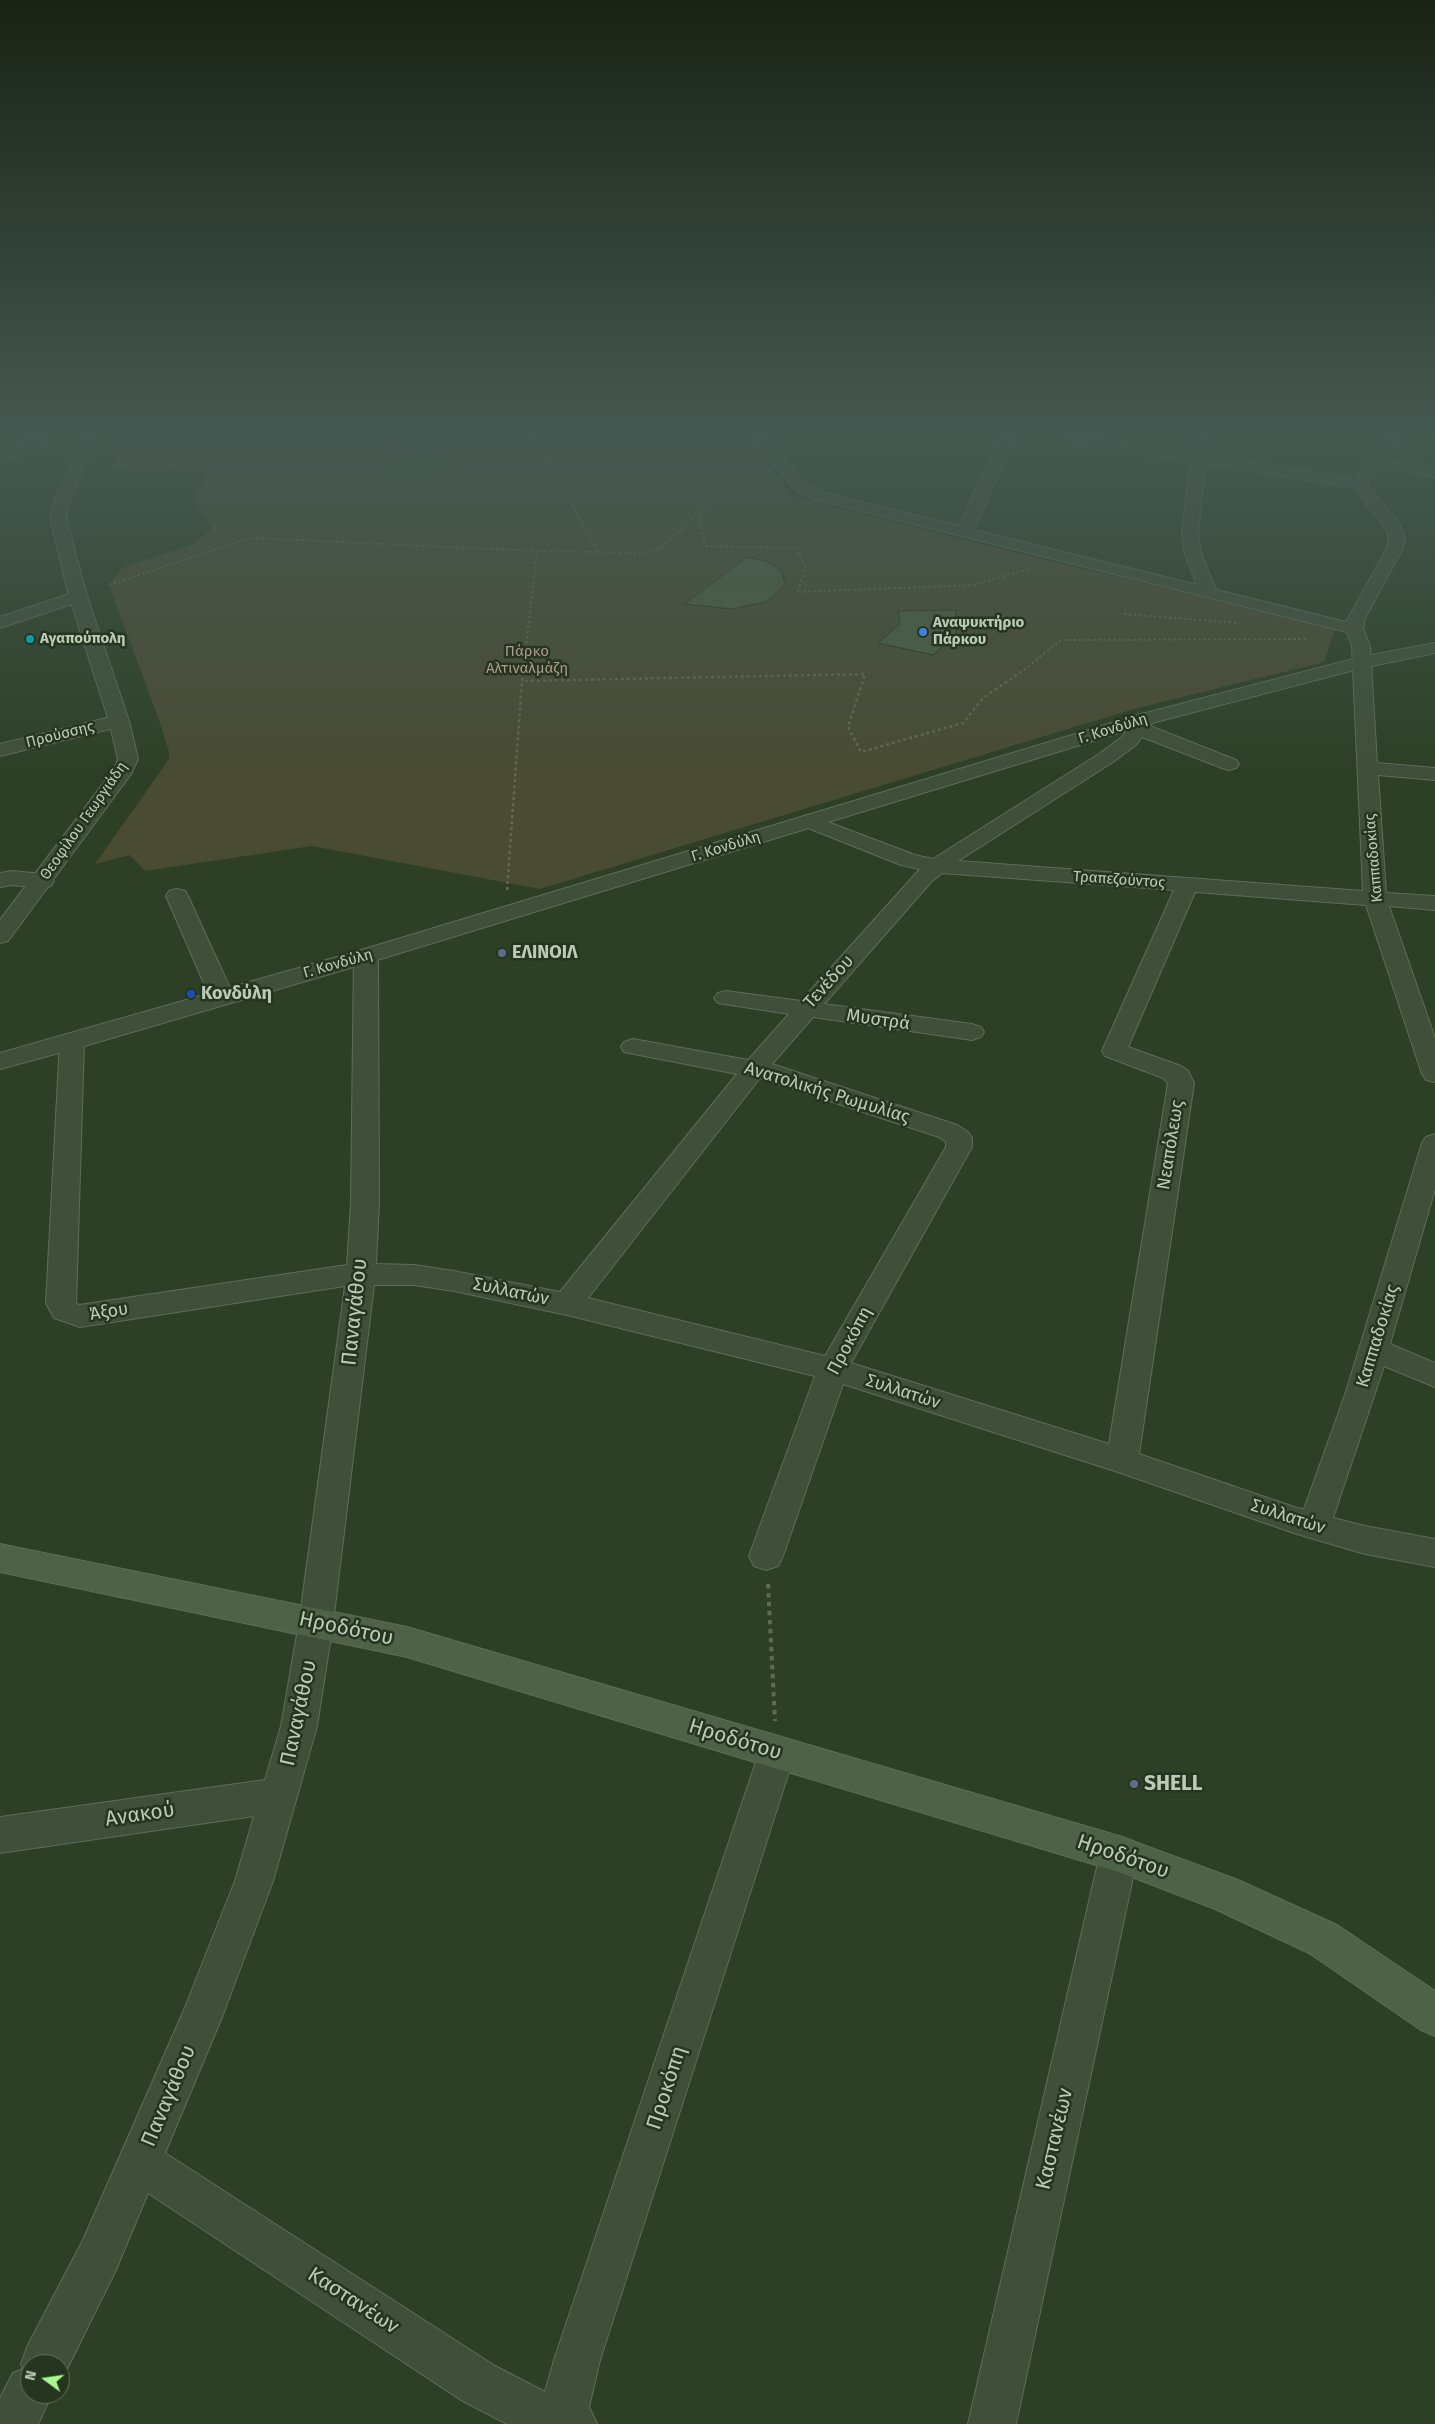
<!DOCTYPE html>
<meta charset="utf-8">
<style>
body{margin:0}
#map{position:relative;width:1435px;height:2424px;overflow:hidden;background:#2d4026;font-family:"Fira Sans",sans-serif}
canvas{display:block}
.north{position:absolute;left:20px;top:2354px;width:50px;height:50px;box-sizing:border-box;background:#25351f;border:1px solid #61715b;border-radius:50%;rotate:284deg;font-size:14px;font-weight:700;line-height:20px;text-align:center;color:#bbcab6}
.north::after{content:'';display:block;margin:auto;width:18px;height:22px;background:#a9f68f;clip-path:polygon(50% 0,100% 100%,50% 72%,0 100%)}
</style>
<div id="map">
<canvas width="1435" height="2424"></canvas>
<div class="north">N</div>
</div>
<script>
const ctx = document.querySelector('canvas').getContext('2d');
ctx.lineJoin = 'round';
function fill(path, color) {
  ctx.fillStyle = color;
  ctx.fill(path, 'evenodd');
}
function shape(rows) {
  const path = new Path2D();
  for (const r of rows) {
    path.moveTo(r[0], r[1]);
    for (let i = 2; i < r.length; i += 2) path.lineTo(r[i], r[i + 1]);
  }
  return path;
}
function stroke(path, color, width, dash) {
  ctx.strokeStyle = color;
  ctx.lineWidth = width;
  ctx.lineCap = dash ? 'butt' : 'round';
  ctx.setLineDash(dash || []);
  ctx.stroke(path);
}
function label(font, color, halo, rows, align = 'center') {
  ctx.font = font + ' "Fira Sans",sans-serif';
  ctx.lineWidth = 5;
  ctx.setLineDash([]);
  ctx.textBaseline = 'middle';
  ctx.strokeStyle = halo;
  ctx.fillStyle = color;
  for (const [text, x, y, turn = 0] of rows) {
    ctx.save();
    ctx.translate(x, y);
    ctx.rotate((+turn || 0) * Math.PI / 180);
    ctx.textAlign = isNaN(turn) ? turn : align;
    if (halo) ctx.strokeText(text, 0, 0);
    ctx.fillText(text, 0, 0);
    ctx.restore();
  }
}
const green = shape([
 [121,439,748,439,792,496,1017,553,1335,629,1324,662,1134,709,540,889,312,846,145,871,130,855,95,864,169,759,169,752,159,720,109,585,122,568,196,543,212,528,197,505,197,492,207,477,205,472,185,472,176,469,140,473,112,466]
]);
const water = shape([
 [422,451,444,453,456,460,457,465,447,474,413,479,392,476,383,468,390,459]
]);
const building = shape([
 [747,557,766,561,781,570,785,585,766,602,732,609,684,604,747,557],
 [956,610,956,635,933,655,878,643,900,624,898,611,956,610]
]);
const pathFar2 = shape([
 [535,439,598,552,646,554,663,546,753,462],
 [414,449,427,439],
 [699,512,705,546,796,548,806,568,797,592,974,585,1028,569],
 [109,585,250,538,537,551],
 [1124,614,1239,623],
 [523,673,537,551,598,552],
 [1020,673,1061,640,1306,639]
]);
const pathFar1 = shape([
 [523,672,522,681,865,674,848,727,861,752,963,723,983,698,1021,672],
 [507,890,522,681]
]);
const path = shape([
 [768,1584,775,1721]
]);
const minor = shape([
 [753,439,768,439,805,484,824,493,959,526,999,439,1013,439,974,530,1197,585,1185,554,1182,535,1190,462,1073,443,1068,442,1066,439,1099,439,1191,453,1196,439,1208,439,1206,455,1355,479,1386,439,1400,439,1385,459,1435,467,1435,477,1379,467,1367,484,1400,525,1405,538,1403,548,1365,618,1363,629,1370,646,1377,763,1435,768,1435,780,1378,775,1386,893,1435,896,1435,910,1389,906,1435,1038,1435,1082,1426,1080,1422,1074,1366,905,1195,892,1128,1047,1181,1066,1188,1071,1194,1083,1139,1454,1297,1508,1304,1509,1345,1395,1422,1143,1426,1137,1435,1134,1435,1189,1390,1344,1435,1363,1435,1387,1384,1366,1333,1518,1365,1526,1435,1539,1435,1567,1365,1554,1297,1534,1115,1471,843,1384,783,1556,778,1566,766,1570,754,1566,749,1556,815,1376,567,1315,454,1291,414,1285,374,1285,333,1623,317,1726,273,1881,222,2017,165,2153,495,2366,545,2392,554,2360,759,1753,764,1741,777,1736,790,1741,795,1753,600,2360,589,2407,597,2424,507,2424,461,2400,148,2193,115,2272,61,2381,60,2364,30,2364,30,2394,52,2394,38,2424,0,2424,0,2398,13,2373,23,2369,21,2364,27,2347,83,2240,184,2010,235,1881,254,1816,0,1853,0,1817,265,1780,281,1726,299,1623,345,1286,80,1327,54,1318,46,1303,60,1042,63,1037,72,1034,81,1037,84,1042,76,1303,79,1305,347,1265,351,1203,354,956,358,951,366,949,374,951,378,956,379,1203,376,1264,414,1265,454,1271,560,1292,737,1074,624,1052,621,1047,624,1042,633,1039,748,1060,789,1014,718,1003,714,998,718,993,726,991,801,1001,920,869,901,865,803,826,800,822,803,818,810,816,817,818,915,855,933,859,1099,754,1122,737,1138,715,1145,713,1152,715,1155,719,1150,726,1236,760,1239,764,1236,768,1229,770,1222,768,1142,737,1136,745,1113,762,958,861,1363,891,1352,646,1347,632,814,499,795,490,753,439],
 [1205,464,1354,488,1386,529,1389,538,1387,548,1346,622,1216,590,1201,554,1198,535,1205,464],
 [942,873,1174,890,1102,1051,1105,1056,1163,1078,1168,1083,1109,1444,851,1363,972,1147,972,1138,968,1132,957,1125,772,1064,813,1017,972,1040,981,1037,984,1032,981,1027,972,1024,824,1004,931,882,942,873],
 [760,1078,939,1137,946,1142,946,1147,825,1356,588,1298,760,1078],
 [78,591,84,592,87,596,84,600,0,628,0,617,78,591],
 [119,715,126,717,129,721,126,725,0,756,0,744,119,715],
 [12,871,43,874,51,876,54,881,51,886,43,888,12,885,0,887,0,873,12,871],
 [177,889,185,891,188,896,234,997,230,1002,222,1004,214,1002,210,997,166,896,169,891,177,889],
 [1119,1836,1133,1841,1138,1854,1016,2424,968,2424,1100,1854,1105,1841,1119,1836]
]);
const tertiary = shape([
 [29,439,47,439,45,442,0,464,0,454,29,439],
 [81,439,95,439,70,502,66,518,87,596,129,721,138,759,131,774,8,941,0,943,0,920,114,769,118,759,109,721,69,596,50,518,54,502,81,439],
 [1435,643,1435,653,1362,668,1152,723,374,961,81,1047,0,1069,0,1053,358,951,1138,715,1361,657,1435,643]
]);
const secondary = shape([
 [0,1544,407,1627,1119,1836,1238,1880,1337,1925,1435,1991,1435,2036,1421,2030,1309,1953,1215,1909,1119,1872,407,1657,0,1572,0,1544]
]);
const markers = [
 [923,632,5,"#3f7fe0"],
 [30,639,5,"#0f9aa8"],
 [502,953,5,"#5c6f8a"],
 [191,994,5,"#1a4fb4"],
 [1134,1784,5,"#5c6f8a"]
];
const farPoinames = [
 ["Αναψυκτήριο",933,623],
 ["Πάρκου",933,640],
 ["Αγαπούπολη",40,639]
];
const farParknames = [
 ["Πάρκο",527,652],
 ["Αλτιναλμάζη",527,669]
];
const farStreetnames = [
 ["Γ. Κονδύλη",1113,729,-17],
 ["Προύσσης",60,735,-14],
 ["Θεοφίλου Γεωργιάδη",84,821,-55],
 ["Γ. Κονδύλη",726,847,-17],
 ["Καππαδοκίας",1374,858,-95],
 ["Τραπεζούντος",1119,880,4],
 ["Γ. Κονδύλη",338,964,-16]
];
const poiNames = [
 ["ΕΛΙΝΟΙΛ",512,953],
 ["Κονδύλη",201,994]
];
const streetNames = [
 ["Τενέδου",829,982,-48],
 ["Μυστρά",878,1020,8],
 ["Ανατολικής Ρωμυλίας",827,1093,17],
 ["Νεαπόλεως",1171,1145,-81],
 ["Συλλατών",511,1292,12],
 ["Άξου",109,1312,-9],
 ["Καππαδοκίας",1378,1336,-73],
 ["Προκόπη",850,1341,-62],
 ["Συλλατών",903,1392,18],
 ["Συλλατών",1288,1517,18]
];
const nearStreetnames = [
 ["Παναγάθου",355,1312,-84],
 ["Ηροδότου",346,1629,12],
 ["Παναγάθου",299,1713,-78],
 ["Ηροδότου",735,1740,17],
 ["Ανακού",140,1815,-8],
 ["Ηροδότου",1123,1857,19],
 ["Προκόπη",667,2088,-72],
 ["Παναγάθου",169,2096,-67],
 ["Καστανέων",1055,2139,-77],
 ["Καστανέων",353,2301,33]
];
const nearPoinames = [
 ["SHELL",1144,1784]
];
fill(green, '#494b33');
fill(water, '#3b5a30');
fill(building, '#4b5e42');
stroke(building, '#273721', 1);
stroke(minor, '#5e6d58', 2);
stroke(tertiary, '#5e6d58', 2);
stroke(secondary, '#5e6d58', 2);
stroke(pathFar2, '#626851', 2, [2.5, 2.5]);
stroke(pathFar1, '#626851', 2.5, [3, 3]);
stroke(path, '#626851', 4, [4.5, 4.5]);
fill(minor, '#404f3a');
fill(tertiary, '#404f3a');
fill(secondary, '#4e6248');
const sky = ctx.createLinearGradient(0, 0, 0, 778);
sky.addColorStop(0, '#192315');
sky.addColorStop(0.56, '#465952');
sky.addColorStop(1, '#46595200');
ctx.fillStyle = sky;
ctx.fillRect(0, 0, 1435, 778);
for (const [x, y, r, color] of markers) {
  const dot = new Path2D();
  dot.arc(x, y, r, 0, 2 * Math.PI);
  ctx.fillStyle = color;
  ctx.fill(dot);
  stroke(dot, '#25351f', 2);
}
label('bold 15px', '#bbcab6', '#25351f', farPoinames, 'left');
label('15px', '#ae988b', '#25351f', farParknames);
label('15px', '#bbcab6', '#25351f', farStreetnames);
label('bold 18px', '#bbcab6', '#25351f', poiNames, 'left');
label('18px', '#bbcab6', '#25351f', streetNames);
label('21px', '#bbcab6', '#25351f', nearStreetnames);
label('bold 21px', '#bbcab6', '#25351f', nearPoinames, 'left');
</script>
